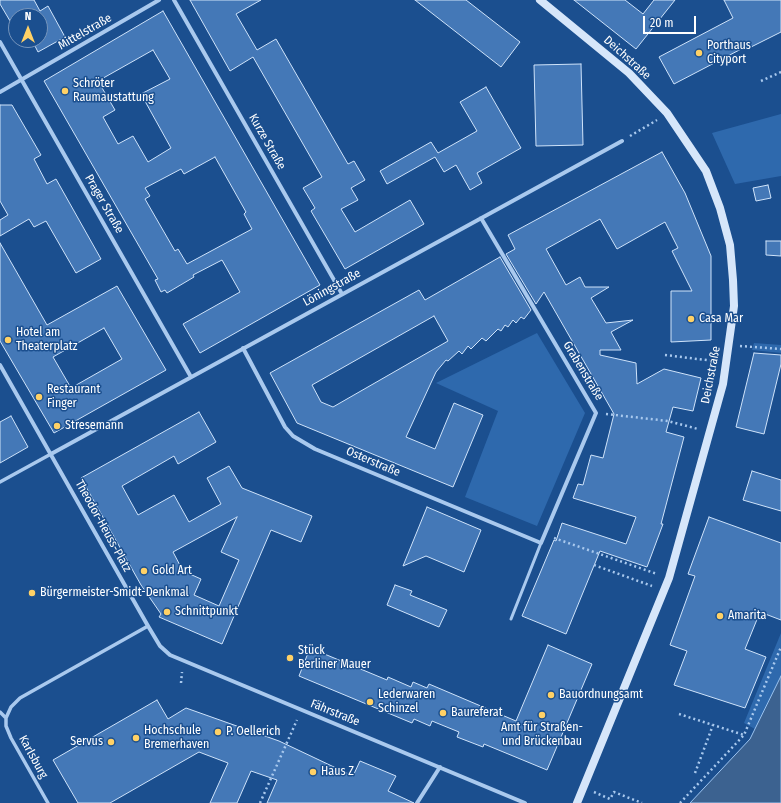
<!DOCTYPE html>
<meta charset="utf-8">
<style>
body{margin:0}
#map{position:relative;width:781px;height:803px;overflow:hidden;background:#1b4f8f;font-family:"Fira Sans Condensed",sans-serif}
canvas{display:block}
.north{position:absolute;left:8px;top:8px;width:40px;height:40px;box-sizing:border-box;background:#1b4f8f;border:1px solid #7695bc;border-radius:50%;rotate:0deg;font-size:11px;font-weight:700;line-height:16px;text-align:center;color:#fff}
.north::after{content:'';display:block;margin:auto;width:14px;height:18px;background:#ffd166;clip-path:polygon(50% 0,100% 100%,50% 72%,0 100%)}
.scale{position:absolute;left:643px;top:16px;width:53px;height:18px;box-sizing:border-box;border:2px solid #fff;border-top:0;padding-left:5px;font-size:12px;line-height:14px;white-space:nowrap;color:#fff;-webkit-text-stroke:3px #1b4f8f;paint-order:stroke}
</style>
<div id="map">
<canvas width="781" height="803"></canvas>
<div class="north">N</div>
<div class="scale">20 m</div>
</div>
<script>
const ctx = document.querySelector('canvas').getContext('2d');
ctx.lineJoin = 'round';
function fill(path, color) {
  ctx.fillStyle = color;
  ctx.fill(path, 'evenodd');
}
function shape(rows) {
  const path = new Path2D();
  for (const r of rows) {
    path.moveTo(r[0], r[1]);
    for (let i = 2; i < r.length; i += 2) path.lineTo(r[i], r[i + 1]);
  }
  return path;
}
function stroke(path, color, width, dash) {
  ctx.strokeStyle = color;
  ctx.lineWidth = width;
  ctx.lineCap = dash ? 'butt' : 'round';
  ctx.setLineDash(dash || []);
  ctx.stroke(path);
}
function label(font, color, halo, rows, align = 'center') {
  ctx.font = font + ' "Fira Sans Condensed",sans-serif';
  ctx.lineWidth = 3;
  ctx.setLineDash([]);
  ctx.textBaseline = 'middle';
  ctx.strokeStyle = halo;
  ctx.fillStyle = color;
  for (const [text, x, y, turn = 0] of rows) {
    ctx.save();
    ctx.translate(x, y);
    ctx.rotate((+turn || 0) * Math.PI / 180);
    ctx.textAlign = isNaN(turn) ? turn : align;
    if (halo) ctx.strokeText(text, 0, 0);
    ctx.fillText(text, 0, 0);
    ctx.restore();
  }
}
const green = shape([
 [781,114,781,176,735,184,712,133],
 [537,333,585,413,537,526,465,497,498,411,436,383],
 [754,343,781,345,781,353,752,350],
 [781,633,781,676,755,729,744,723]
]);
const water = shape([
 [781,676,781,803,690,803,750,739,781,676]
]);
const building = shape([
 [0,0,34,0,40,11,48,6,65,37,38,52,32,40,40,40,40,16,16,16,16,24,13,26,0,4,0,0],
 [190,0,261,0,236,14,257,50,276,39,348,164,354,161,365,180,351,188,358,200,341,209,355,232,410,200,424,224,345,269,311,211,315,208,303,188,322,177,253,57,230,71,190,0],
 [415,0,466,0,520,42,501,67,415,0],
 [574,0,625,0,643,14,654,0,675,0,636,49,574,0],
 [724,0,781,0,781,32,749,48,747,46,674,84,659,57,733,18,724,0],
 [163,11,320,285,200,353,183,324,240,292,222,260,193,275,194,277,167,293,165,290,161,292,155,280,158,279,44,81,163,11],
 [153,50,170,79,141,94,171,148,148,162,133,136,118,144,103,117,115,110,98,81,153,50],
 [215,157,246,212,244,214,252,229,187,264,178,249,175,251,145,199,150,196,145,188,181,169,184,174,215,157],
 [581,64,583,145,536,146,534,65,581,64],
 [486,87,521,148,477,173,482,183,470,190,456,165,444,172,435,157,387,184,380,171,431,142,438,153,477,131,460,102,486,87],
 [0,105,12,105,41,155,34,159,47,184,56,179,101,259,76,273,46,221,34,227,29,219,0,236,0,220,8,215,0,201,0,105],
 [662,152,685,193,711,256,711,340,671,342,671,291,692,291,672,251,678,248,665,222,617,249,600,219,546,249,566,285,580,277,585,287,609,287,591,298,606,323,633,320,611,332,621,350,600,350,600,355,636,363,637,384,664,369,701,378,693,411,673,407,666,432,684,437,661,524,663,524,647,567,600,551,566,634,522,616,554,540,556,541,562,523,626,544,636,517,573,498,578,484,583,485,591,455,603,458,614,414,544,292,536,304,506,254,515,249,508,235,662,152],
 [768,185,771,198,756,201,753,188,768,185],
 [766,241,781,241,781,256,766,255,766,241],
 [0,243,47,325,117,286,166,370,54,433,0,341,0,243],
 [104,328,122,359,71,388,53,357,104,328],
 [500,257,531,310,524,319,521,317,516,323,513,320,508,327,505,325,501,331,498,329,486,341,482,338,471,349,468,346,462,354,459,351,448,361,446,360,436,372,406,437,435,449,454,403,483,415,453,487,297,423,270,373,419,290,425,300,500,257],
 [434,316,448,341,333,407,321,402,312,385,434,316],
 [754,353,781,355,781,364,764,434,736,427,754,353],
 [199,412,216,442,178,464,174,456,122,486,138,515,174,495,189,522,221,504,207,478,229,466,242,488,312,516,301,542,271,530,222,644,159,617,161,614,141,585,81,478,199,412],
 [237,517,221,552,239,560,219,606,194,595,201,579,183,571,173,552,237,517],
 [11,416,28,447,0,463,0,422,11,416],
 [752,471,781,480,781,511,743,500,752,471],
 [427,507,481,530,464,572,426,556,403,566,427,507],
 [709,517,781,543,781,620,760,612,745,649,766,657,745,708,674,685,687,651,670,645,695,576,688,574,709,517],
 [395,585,412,591,410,595,447,610,439,627,387,605,395,585],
 [548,645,592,664,547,770,484,744,483,747,457,737,459,732,432,721,430,726,414,719,412,723,299,676,310,648,387,680,388,677,411,687,413,682,427,688,429,684,516,721,548,645],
 [157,700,168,719,186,708,279,741,353,776,360,761,396,776,388,791,414,803,267,803,277,780,251,771,237,803,210,803,228,763,199,752,110,803,78,803,53,760,157,700]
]);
const path = shape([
 [761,81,781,72],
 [630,136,657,120],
 [740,346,781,349],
 [665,355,714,361],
 [606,414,668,421,698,429],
 [554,538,657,574],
 [594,565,652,586],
 [181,683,182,672],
 [679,714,744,735],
 [695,773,713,725],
 [594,792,610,799,614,792,642,803],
 [260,803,297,720],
 [680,803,744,735,781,647]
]);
const service = shape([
 [511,619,541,543]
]);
const pedestrian = shape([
 [0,482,51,454],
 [0,712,6,718],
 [48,803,11,738,6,726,6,718,11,707,20,698,148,626]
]);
const minor = shape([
 [174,0,342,294],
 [0,42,191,377],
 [0,92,159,0],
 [243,348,285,427,293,436,315,449,541,543,596,413,481,218],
 [0,365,148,626,160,646,170,655,525,803],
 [51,454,622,141],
 [417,803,440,767]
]);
const secondary = shape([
 [540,0,629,73,667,113,706,171,720,208,730,245,733,280,734,306,723,384,669,578,577,803]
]);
const markers = [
 [699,53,4,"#ffd166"],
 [65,91,4,"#ffd166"],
 [691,319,4,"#ffd166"],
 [8,340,4,"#ffd166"],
 [39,397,4,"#ffd166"],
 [57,426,4,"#ffd166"],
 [144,571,4,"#ffd166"],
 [32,593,4,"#ffd166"],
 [167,612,4,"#ffd166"],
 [720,616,4,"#ffd166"],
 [290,658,4,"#ffd166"],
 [551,695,4,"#ffd166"],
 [370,702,4,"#ffd166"],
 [443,713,4,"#ffd166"],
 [542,715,4,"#ffd166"],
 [218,732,4,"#ffd166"],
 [136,738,4,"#ffd166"],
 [111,742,4,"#ffd166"],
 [313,772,4,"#ffd166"]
];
const streetNames = [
 ["Mittelstraße",85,32,-30],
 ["Deichstraße",627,58,42],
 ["Kurze Straße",267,142,60],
 ["Prager Straße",104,204,60],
 ["Löningstraße",332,288,-29],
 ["Grabenstraße",583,371,59],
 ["Deichstraße",711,375,-79],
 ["Osterstraße",373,462,23],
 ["Theodor-Heuss-Platz",103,526,61],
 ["Fährstraße",335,713,22],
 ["Karlsburg",33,757,61]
];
const poiNames = [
 ["Porthaus",707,46],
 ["Cityport",707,60],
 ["Schröter",73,84],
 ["Raumaustattung",73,98],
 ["Casa Mar",699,319],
 ["Hotel am",16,333],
 ["Theaterplatz",16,347],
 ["Restaurant",47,390],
 ["Finger",47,404],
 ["Stresemann",65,426],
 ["Gold Art",152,571],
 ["Bürgermeister-Smidt-Denkmal",40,593],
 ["Schnittpunkt",175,612],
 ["Amarita",728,616],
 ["Stück",298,651],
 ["Berliner Mauer",298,665],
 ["Lederwaren",378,695],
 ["Schinzel",378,709],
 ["Bauordnungsamt",559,695],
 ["Baureferat",451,713],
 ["Amt für Straßen-",542,728,"center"],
 ["und Brückenbau",542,742,"center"],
 ["Hochschule",144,731],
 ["Bremerhaven",144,745],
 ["P. Oellerich",226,732],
 ["Servus",103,742,"right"],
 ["Haus Z",321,772]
];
fill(green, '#2e69ad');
fill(water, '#3c6290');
stroke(water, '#9cc4f0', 1);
fill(building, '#4478b7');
stroke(building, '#cfe3fa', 1);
stroke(path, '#a9c9ee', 2.5, [2, 3]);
stroke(service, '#a9c9ee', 3);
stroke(pedestrian, '#a9c9ee', 3.5);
stroke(minor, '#a9c9ee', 4);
stroke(secondary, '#d6e6fa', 8);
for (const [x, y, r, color] of markers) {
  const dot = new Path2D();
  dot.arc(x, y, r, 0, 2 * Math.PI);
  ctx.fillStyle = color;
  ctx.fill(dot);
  stroke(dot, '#1b4f8f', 1.5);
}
label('12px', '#fff', '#1b4f8f', streetNames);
label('12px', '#fff', '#1b4f8f', poiNames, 'left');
</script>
